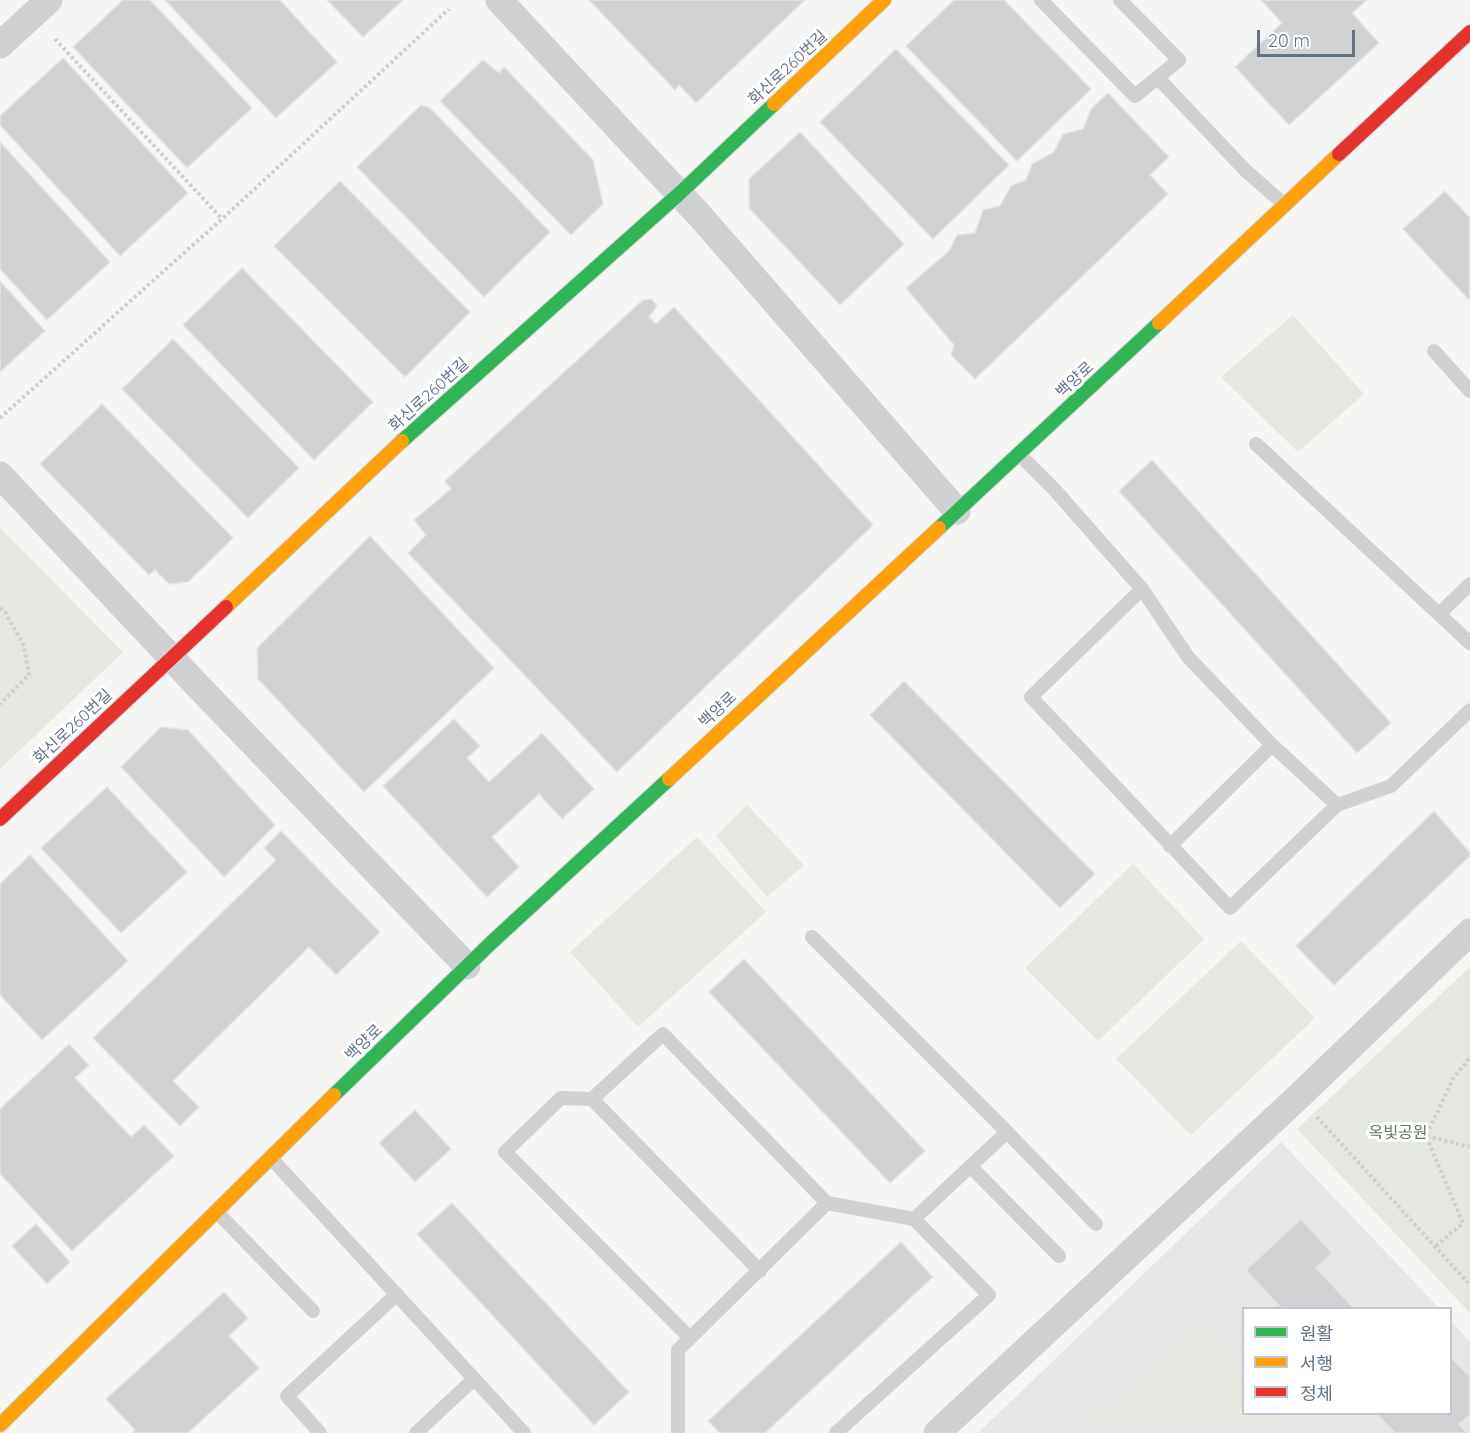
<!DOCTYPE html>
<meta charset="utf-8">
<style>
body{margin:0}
#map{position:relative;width:1470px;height:1433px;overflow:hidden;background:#f5f5f3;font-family:Quicksand,"Noto Sans KR",sans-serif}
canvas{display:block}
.legend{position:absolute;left:1242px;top:1307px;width:210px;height:108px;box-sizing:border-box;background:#fff;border:2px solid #c0c7cf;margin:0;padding:8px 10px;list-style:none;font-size:18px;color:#627486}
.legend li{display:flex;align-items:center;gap:12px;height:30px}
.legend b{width:30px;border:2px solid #c0c7cf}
.scale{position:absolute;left:1257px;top:30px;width:98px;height:27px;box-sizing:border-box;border:3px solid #627486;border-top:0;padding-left:8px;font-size:18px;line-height:21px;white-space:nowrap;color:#627486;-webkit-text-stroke:4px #fff;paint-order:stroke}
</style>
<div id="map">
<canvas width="1470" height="1433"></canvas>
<ul class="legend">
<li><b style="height:8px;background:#30b455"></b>원활</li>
<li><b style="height:8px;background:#ff9f0a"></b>서행</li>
<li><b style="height:8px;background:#e5322d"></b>정체</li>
</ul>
<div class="scale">20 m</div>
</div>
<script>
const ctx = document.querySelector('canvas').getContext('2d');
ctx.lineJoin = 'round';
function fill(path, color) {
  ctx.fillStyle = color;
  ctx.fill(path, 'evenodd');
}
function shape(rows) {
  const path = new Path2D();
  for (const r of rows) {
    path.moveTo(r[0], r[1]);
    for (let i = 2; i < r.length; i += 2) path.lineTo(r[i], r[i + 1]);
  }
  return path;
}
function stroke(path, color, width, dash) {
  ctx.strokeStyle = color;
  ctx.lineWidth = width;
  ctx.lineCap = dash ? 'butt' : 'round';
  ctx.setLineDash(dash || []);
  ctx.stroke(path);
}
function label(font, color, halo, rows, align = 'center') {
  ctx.font = font + ' Quicksand,"Noto Sans KR",sans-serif';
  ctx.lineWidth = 6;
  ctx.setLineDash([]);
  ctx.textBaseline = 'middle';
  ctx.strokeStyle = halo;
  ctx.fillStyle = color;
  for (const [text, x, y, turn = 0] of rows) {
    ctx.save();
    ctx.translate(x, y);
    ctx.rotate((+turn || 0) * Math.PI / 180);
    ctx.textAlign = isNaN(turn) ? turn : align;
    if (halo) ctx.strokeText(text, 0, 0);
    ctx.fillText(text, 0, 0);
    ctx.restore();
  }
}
const built = shape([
 [1281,1142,1439,1308,1244,1308,1244,1414,1450,1414,1451,1321,1470,1342,1470,1433,978,1433]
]);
const green = shape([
 [1293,315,1364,394,1298,452,1221,377],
 [0,528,123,652,0,769],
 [747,805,804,865,767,897,716,836],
 [697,837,766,912,638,1027,570,952],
 [1133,864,1204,939,1098,1041,1025,968],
 [1241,941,1315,1018,1191,1135,1116,1059],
 [1470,967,1470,1313,1297,1129],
 [1200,1326,1243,1373,1244,1414,1281,1414,1299,1433,1076,1433]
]);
const building = shape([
 [123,0,150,0,252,108,187,168,73,47,123,0],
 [165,0,280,0,337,62,276,118,165,0],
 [327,0,403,0,363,37,327,0],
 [589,0,805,0,696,103,679,85,675,90,589,0],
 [954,0,1004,0,1091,89,1017,161,906,46,954,0],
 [1261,0,1367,0,1352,13,1379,43,1289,125,1235,67,1282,23,1261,0],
 [896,49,1009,165,933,239,820,122,896,49],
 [63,58,188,193,120,256,0,125,0,116,63,58],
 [483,60,499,73,504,67,593,160,603,204,571,235,440,101,483,60],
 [1108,93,1169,157,1150,175,1168,194,975,379,951,355,954,345,906,288,949,251,957,235,975,233,983,210,1000,206,1011,186,1026,180,1032,164,1054,152,1063,134,1083,129,1091,109,1108,93],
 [421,105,430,108,550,232,484,297,357,167,421,105],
 [800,132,904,244,840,305,749,208,749,179,800,132],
 [0,142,110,262,47,320,0,269,0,142],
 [340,181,470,312,405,377,274,246,340,181],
 [1445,191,1470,218,1470,301,1403,229,1445,191],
 [242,268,373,402,314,460,183,325,242,268],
 [0,281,45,331,0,372,0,281],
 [652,299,657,306,649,317,656,324,674,307,873,525,617,772,408,553,426,535,414,520,451,489,445,481,643,300,652,299],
 [173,339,299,468,248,518,122,389,173,339],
 [102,404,233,538,188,582,169,584,155,570,149,575,40,464,102,404],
 [1152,460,1391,723,1357,753,1119,491,1152,460],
 [370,536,494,668,364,792,258,679,257,648,370,536],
 [904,681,1095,874,1060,908,870,715,904,681],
 [454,719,480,746,467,758,489,782,542,733,594,789,562,819,539,794,492,837,519,867,487,897,383,786,454,719],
 [161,727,188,730,275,825,224,877,121,767,161,727],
 [107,787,187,872,121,933,41,848,107,787],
 [1434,811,1470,853,1470,856,1334,985,1296,946,1434,811],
 [281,831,380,932,336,975,309,947,173,1081,199,1107,180,1126,93,1038,276,860,264,848,281,831],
 [30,855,128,961,42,1040,0,995,0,884,30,855],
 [744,959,925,1151,890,1183,709,992,744,959],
 [69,1044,89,1065,75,1078,131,1137,144,1125,174,1156,72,1251,0,1174,0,1109,69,1044],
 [415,1110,451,1149,415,1182,379,1143,415,1110],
 [452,1203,629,1392,594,1425,417,1234,452,1203],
 [1301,1219,1332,1253,1316,1268,1354,1308,1281,1308,1246,1270,1301,1219],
 [36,1224,70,1262,47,1284,12,1246,36,1224],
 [901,1242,933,1277,765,1433,720,1433,708,1421,901,1242],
 [224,1292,248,1318,229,1336,259,1368,188,1433,132,1433,135,1430,106,1399,224,1292],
 [1450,1356,1470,1377,1470,1415,1459,1424,1467,1433,1395,1433,1377,1414,1450,1414,1450,1356]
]);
const path = shape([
 [55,39,222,219],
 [0,418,222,219,449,9],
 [0,608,5,612,24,646,29,675,0,704],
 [1317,1117,1470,1285],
 [1427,1136,1470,1147],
 [1436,1246,1463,1223,1426,1136,1454,1077,1470,1058]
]);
const lane = shape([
 [1041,0,1135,96,1179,60,1120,0],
 [1158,78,1246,171,1285,205],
 [1434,351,1470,391],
 [1256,444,1470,643],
 [1018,453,1053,488,1142,589,1188,657,1272,745,1337,805,1391,786,1470,710],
 [1142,589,1031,697,1230,908,1337,805],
 [1439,614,1470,584],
 [1170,846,1272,745],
 [812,937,1007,1132,914,1219],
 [592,1099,760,1271],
 [1007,1132,1096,1224],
 [270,1157,524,1433],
 [971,1167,1059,1256],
 [216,1211,313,1311],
 [690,1338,505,1152,561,1098,592,1099,663,1034,827,1203],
 [320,1433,287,1396,397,1294],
 [416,1433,474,1379],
 [678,1433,678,1350,827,1203,914,1219,989,1295,836,1433]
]);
const street = shape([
 [499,0,701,217,957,511],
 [0,45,49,0],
 [0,475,195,683,467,966],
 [937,1433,1297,1098,1470,932]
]);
const fast = shape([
 [402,441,680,193,774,104],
 [939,528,1159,323],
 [334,1095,492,942,669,779]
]);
const slow = shape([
 [774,104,884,0],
 [1159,323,1339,154],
 [226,607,402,441],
 [669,779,939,528],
 [0,1425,334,1095]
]);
const jam = shape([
 [1339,154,1470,32],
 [0,819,226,607]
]);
const streetNames = [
 ["화신로260번길",788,68,-43],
 ["백양로",1075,380,-43],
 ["화신로260번길",429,395,-42],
 ["백양로",718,710,-43],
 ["화신로260번길",73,727,-43],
 ["백양로",364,1043,-44]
];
const parkNames = [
 ["옥빛공원",1398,1133]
];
fill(built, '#e5e6e5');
fill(green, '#e4e8e1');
fill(building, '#d1d2d3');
stroke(building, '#e4e4e2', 1.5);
stroke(fast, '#d1d3d4', 16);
stroke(slow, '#d1d3d4', 16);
stroke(jam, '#d1d3d4', 16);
stroke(path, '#cecece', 4, [3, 3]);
stroke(lane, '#d0d1d2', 14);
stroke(street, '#d0d1d2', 27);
stroke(fast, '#30b455', 14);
stroke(slow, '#ff9f0a', 14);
stroke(jam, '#e5322d', 14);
label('16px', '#627486', '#fff', streetNames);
label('16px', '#657c61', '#fff', parkNames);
</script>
